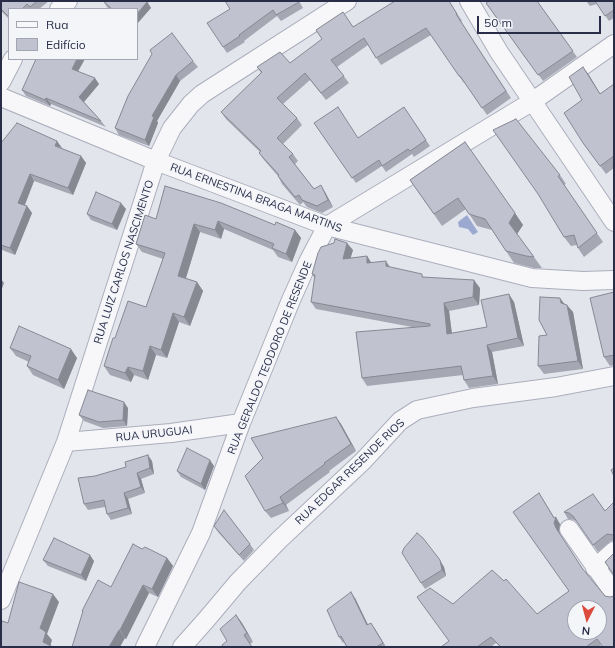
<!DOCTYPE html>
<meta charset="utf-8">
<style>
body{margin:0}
#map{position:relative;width:615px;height:648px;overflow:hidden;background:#e3e5ed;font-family:Mulish,sans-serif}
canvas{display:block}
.frame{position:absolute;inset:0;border:2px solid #292d47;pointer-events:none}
.legend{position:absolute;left:8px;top:8px;width:130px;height:52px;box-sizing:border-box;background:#f3f5f9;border:1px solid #a2a5b2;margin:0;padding:5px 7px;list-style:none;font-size:12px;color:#292d47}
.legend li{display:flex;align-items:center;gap:8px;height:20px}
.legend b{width:20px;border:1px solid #a2a5b2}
.north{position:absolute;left:567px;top:600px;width:40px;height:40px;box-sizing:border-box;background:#f3f5f9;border:1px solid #a2a5b2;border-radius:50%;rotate:186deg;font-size:11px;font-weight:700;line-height:16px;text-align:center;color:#292d47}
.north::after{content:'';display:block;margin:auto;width:14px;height:18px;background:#dc493d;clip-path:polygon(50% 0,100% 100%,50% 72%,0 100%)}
.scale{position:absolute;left:477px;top:16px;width:124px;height:18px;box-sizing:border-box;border:2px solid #292d47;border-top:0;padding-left:5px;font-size:12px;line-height:14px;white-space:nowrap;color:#292d47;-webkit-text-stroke:3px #f3f5f9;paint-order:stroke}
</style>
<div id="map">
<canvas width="615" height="648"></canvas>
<div class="frame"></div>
<ul class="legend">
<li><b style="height:5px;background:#f7f7fa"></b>Rua</li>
<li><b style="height:11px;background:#c0c2d0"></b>Edifício</li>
</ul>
<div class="north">N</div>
<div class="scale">50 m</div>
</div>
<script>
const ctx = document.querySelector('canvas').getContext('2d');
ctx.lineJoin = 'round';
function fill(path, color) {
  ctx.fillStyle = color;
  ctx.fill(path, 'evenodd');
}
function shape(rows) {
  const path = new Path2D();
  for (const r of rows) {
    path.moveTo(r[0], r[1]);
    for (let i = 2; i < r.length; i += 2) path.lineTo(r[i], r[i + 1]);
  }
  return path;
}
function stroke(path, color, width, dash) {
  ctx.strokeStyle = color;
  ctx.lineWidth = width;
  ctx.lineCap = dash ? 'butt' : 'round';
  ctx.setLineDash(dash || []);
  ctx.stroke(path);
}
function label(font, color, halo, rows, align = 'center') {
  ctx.font = font + ' Mulish,sans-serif';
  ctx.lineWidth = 3;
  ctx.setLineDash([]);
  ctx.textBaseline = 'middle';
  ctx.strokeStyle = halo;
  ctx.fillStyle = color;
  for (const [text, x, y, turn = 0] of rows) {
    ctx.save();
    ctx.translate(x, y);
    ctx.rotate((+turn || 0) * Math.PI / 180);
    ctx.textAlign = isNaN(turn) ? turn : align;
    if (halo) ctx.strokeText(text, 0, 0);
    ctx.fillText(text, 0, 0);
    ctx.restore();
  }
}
const water = shape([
 [467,215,478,232,473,235,468,229,459,227,458,222]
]);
const street = shape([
 [469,1,499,52,614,222],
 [59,9,68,1],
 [1,82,13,59],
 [1,97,156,161,327,226,532,278,583,281,614,280],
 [66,442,171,433,241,423],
 [569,529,614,593],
 [595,568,614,551],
 [1,600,66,442,156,161,172,128,191,104,202,94,347,1],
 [145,647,201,533,241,423,291,300,308,262,327,226,533,101,614,44],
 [182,647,206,620,238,582,279,540,363,461,400,421,417,410,473,398,556,387,614,376]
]);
const wall = shape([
 [1,1,49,1,39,9,9,9,9,19,1,11],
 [103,1,150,1,148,3,151,8,137,9,109,9,107,7],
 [225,1,299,1,303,8,281,21,277,16,244,41,245,42,227,53,223,47,230,9],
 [449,1,462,21,461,22,490,66,511,98,487,115,465,83,464,83,459,76,431,35,381,65,368,45,337,67,349,83,326,100,310,80,283,104,297,118,302,125,283,144,293,154,298,161,295,164,314,189,325,192,333,207,322,213,307,207,303,202,300,205,282,184,278,176,264,160,259,153,260,152,226,119,221,112,261,73,257,67,290,63,353,27],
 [537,1,577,57,543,81,486,3],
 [586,1,614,1,614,18,609,21,597,4,590,6],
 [193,61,198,67,180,81,157,121,158,123,149,146,119,135,115,128,128,96],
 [78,71,99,84,84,102,101,121,106,127,51,104,50,106,26,96,22,90],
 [589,75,600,94,614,84,614,168,606,174,583,143,582,100],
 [404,107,430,146,414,157,412,154,386,172,382,166,356,183,314,123,359,138],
 [465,142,523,225,517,234,542,268,534,268,514,263,492,230,477,226,466,209,442,226,410,180],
 [1,143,61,148,81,156,86,163,73,195,34,181,25,205,27,206,32,213,15,255,2,250,1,253],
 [560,175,566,184,564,185,603,242,584,257,578,248,577,245,571,246,564,237,539,195],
 [165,186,275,225,295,230,301,238,292,262,278,257,273,250,224,229,221,239,200,232,186,278,197,282,203,291,190,326,179,322,167,358,156,355,148,380,134,375,131,382,110,375,104,366,115,338,146,307,163,259,142,252,136,244,156,219],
 [126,209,117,230,91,220,87,214],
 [353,250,350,258,367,256,371,262,390,267,424,277,480,288,479,305,449,311,452,334,487,327,514,302,524,346,492,352,498,384,469,388,464,380,463,375,367,386,362,378,412,327,316,309,311,302,315,279,312,274],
 [614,292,614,365,610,366,604,357],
 [564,304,573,312,583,369,544,374,538,366,547,335],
 [10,348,77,358,64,389,33,375,27,366,29,362,16,356],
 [128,408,127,426,103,428,84,421,79,415],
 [336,417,341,424,356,451,329,471,330,472,286,505,289,511,271,518,265,511],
 [152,461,154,474,141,479,145,493,128,499,132,514,111,520,107,514,105,507,88,510,84,504],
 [214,466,205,490,181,477,177,471],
 [539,493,554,518,560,524,559,530,560,535,601,646,599,647,500,647,496,643,491,647,441,647,449,641,453,604,537,614,569,591],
 [614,502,614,541,611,541,598,552,578,523,574,520,568,519,564,512,605,511],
 [214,526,250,544,254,550,244,561,218,532],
 [142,549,167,558,173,566,158,597,149,593,126,639,82,611,111,587],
 [43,560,94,561,86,581,48,566],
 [444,567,446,576,425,589,421,583],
 [355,598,368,625,375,629,386,647,347,647,344,642,343,643,339,637],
 [236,615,242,623,253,642,250,644,252,647,223,647,227,641]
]);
const shadedWall = shape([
 [147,2,151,8,137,24,137,14],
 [77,59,85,59,76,75,72,69],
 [583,67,589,75,605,102,600,94],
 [176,75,180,81,157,121,158,123,149,146,145,140,152,116],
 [95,78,99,84,83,103,79,97],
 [46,98,51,104,50,106,45,100],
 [57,141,62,148,55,146],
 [81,156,86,163,73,195,68,188],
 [30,174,34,181,23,209,18,203],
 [321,185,325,192,333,207,328,200],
 [121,203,126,209,117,230,112,224],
 [27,206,32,213,15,255,10,248],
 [515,213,523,225,517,234,509,223],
 [218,221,224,229,221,239,215,230],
 [194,224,200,232,184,284,178,276],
 [295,230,301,238,292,262,286,254],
 [347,243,353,250,348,267,343,259],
 [367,256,372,264,367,263],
 [386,261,391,269,386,266],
 [1,279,4,283,1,291],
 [474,280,480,288,479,305,473,297],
 [197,282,203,291,190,326,184,317],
 [509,294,514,302,524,346,518,338],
 [560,298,566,306,561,303],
 [444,303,449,311,453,342,447,334],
 [567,305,573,312,583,369,578,361],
 [173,313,179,322,167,358,161,350],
 [487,345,492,352,498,384,493,376],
 [150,346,156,355,148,380,143,371],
 [71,349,77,358,64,389,58,380],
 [128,367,134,375,131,382,125,373],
 [124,402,128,408,127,426,123,420],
 [336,417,341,424,356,451,351,444],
 [148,455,152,461,154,474,150,468],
 [210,460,214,466,205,490,201,484],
 [137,473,141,479,145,493,141,487],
 [124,493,128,499,132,514,128,508],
 [539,493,555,519,556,517,560,524,559,530,560,535,556,528],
 [280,497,286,505,289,511,283,503],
 [90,555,94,561,86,581,81,575],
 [167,558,173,566,158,597,152,589],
 [440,560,444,567,446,576,442,570],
 [143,585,149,593,126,639,120,630],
 [351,592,355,598,371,631,367,625],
 [53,594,59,602,47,634,52,640,50,647,43,642,40,628],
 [236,615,242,623,253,642,247,633],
 [371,623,375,629,386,647,383,643],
 [119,630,125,638,120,647,109,647]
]);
const building = shape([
 [1,1,37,1,30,7,27,4,22,9,9,9,9,17,1,9,1,1],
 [103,1,146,1,147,2,137,14,137,9,112,9,103,1],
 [225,1,299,1,299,2,276,15,273,10,239,35,240,36,223,47,207,23,230,9,225,1],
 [395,1,449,1,457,14,456,14,485,59,506,91,482,108,460,76,459,76,426,28,376,58,364,38,331,60,344,76,321,93,305,73,277,98,297,118,277,138,293,154,289,157,314,189,321,185,328,200,317,206,302,200,299,195,295,197,278,176,279,175,259,153,261,151,221,112,262,72,257,67,280,52,290,63,322,39,316,30,343,12,353,27,395,1],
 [489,1,537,1,573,51,538,75,486,3,489,1],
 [595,1,614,1,614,10,605,16,595,1],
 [172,33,193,61,176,75,152,116,154,117,145,140,115,128,128,96,152,54,150,50,172,33],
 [36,59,77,59,72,69,95,78,79,97,101,121,46,98,45,100,22,90,36,59],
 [583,67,600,94,614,84,614,156,600,166,583,143,564,113,582,100,569,77,583,67],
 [338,107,358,138,404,107,426,140,410,151,408,149,382,166,379,160,352,178,314,123,338,107],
 [516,119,560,175,558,176,597,233,578,248,574,235,564,237,538,194,493,130,516,119],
 [17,123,57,141,55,146,81,156,68,188,30,174,18,203,27,206,10,248,1,245,1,143,17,123],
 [465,142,515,213,509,223,534,257,526,256,506,251,485,219,469,214,458,198,434,214,410,180,465,142],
 [165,186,221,203,275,225,276,222,295,230,286,254,272,248,274,244,218,221,215,230,194,224,178,276,197,282,184,317,173,313,161,350,150,346,143,371,128,367,125,373,104,366,113,338,115,338,128,301,146,307,165,253,136,244,145,215,156,219,165,186],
 [96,192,121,203,112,224,87,214,96,192],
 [335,239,347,243,343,259,367,256,367,263,386,261,386,266,422,274,422,277,474,280,473,297,444,303,447,334,487,327,481,300,509,294,518,338,487,345,493,376,464,380,461,366,362,378,356,332,430,326,430,324,311,302,315,275,312,274,318,253,321,247,334,243,335,239],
 [614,292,614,355,604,357,590,298,614,292],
 [540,297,560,298,561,303,567,305,578,361,538,366,539,336,547,335,539,320,540,297],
 [19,326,71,349,58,380,27,366,31,356,10,348,19,326],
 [88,390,124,402,123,420,99,422,79,415,88,390],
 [336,417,351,444,324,463,325,464,280,497,283,503,265,511,245,476,263,458,251,438,336,417],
 [187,448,210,460,201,484,177,471,187,448],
 [148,455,150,468,137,473,141,487,124,493,128,508,107,514,104,500,84,504,78,478,95,476,126,467,125,462,148,455],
 [614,468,614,476,611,470,614,468],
 [539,493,554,518,556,517,554,523,556,528,582,568,605,596,610,597,614,596,614,647,603,647,597,639,586,647,501,647,491,637,477,647,441,647,449,641,417,597,430,588,453,604,492,570,504,581,506,579,537,614,569,591,513,512,539,493],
 [575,608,599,608,599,632,575,632,575,608],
 [593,494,605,511,614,502,614,535,613,535,607,534,593,545,573,516,569,513,564,512,593,494],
 [224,510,250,544,239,555,214,526,224,510],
 [417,533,423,538,440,560,442,570,421,583,402,553,404,548,417,533],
 [54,538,90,555,81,575,43,560,54,538],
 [133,544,142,549,145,547,167,558,152,589,143,585,120,630,119,630,109,647,72,647,83,611,82,611,98,580,111,587,133,544],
 [614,553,614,575,605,562,614,553],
 [19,582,53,594,40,628,46,632,43,642,53,647,1,647,1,625,2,621,8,623,19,582],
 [351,592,367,625,371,623,383,643,376,647,347,647,341,636,339,637,327,610,351,592],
 [236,615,247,633,244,635,252,647,223,647,222,645,227,641,220,629,236,615]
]);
const streetNames = [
 ["RUA ERNESTINA BRAGA MARTINS",256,198,20],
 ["RUA LUIZ CARLOS NASCIMENTO",124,262,-72],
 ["RUA GERALDO TEODORO DE RESENDE",270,358,-68],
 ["RUA URUGUAI",154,434,-6],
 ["RUA EDGAR RESENDE RIOS",350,472,-44]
];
fill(water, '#9ba9d0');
stroke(street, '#abaebb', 20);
stroke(street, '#f7f7fa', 18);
fill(wall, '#a5a7b3');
fill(shadedWall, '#868892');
fill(building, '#c0c2d0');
stroke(building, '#868892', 1);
label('11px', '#292d47', '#f3f5f9', streetNames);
</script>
